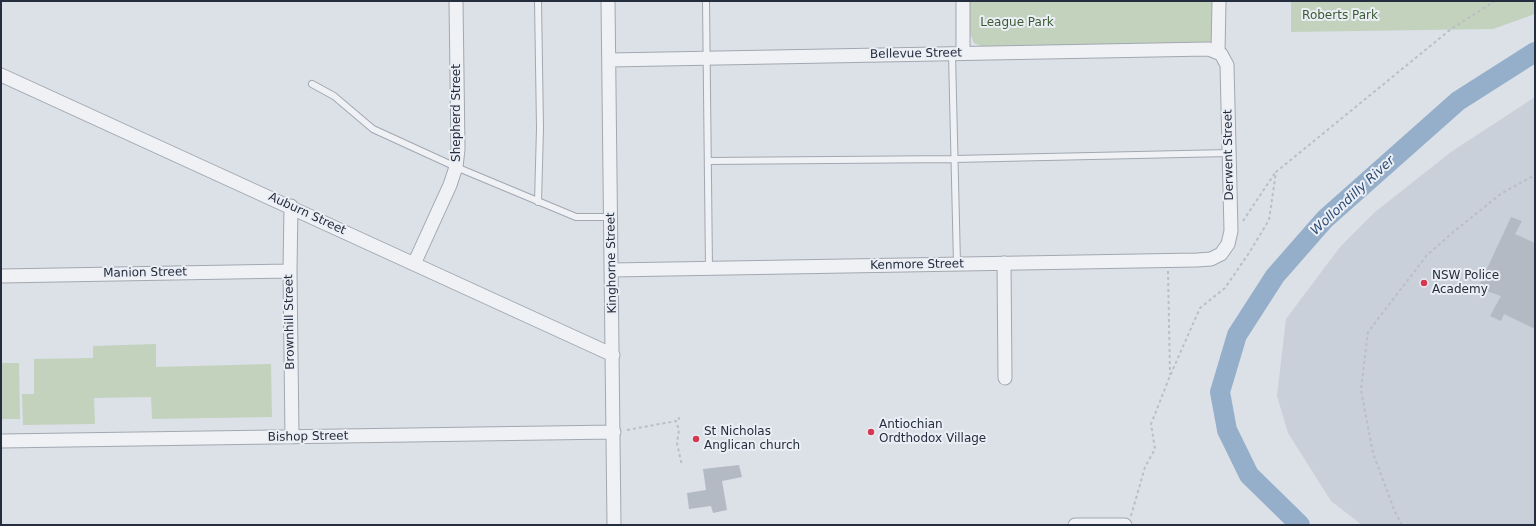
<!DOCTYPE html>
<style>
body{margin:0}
#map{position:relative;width:1536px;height:526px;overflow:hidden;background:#dce1e7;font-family:"DejaVu Sans",sans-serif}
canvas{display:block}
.frame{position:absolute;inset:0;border:2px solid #252e3e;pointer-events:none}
</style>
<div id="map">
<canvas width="1536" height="526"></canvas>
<div class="frame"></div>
</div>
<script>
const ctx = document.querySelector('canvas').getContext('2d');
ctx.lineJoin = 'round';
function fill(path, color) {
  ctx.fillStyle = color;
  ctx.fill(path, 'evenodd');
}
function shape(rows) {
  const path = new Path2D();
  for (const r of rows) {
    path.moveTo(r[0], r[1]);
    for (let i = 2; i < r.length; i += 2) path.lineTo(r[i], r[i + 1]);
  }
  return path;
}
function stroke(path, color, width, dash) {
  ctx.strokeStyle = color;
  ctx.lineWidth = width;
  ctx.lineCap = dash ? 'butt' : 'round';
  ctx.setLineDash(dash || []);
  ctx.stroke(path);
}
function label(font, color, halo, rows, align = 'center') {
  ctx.font = font + ' "DejaVu Sans",sans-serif';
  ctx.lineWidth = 4;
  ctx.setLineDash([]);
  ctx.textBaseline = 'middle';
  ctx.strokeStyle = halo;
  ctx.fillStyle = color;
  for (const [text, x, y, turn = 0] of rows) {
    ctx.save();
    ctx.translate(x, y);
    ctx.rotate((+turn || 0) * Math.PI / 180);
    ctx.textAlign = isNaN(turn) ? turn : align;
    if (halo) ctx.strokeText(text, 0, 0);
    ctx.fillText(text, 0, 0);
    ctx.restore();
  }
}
const built = shape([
 [1535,97,1535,525,1362,525,1331,501,1288,433,1277,396,1286,319,1340,247,1375,212,1451,152]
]);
const green = shape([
 [968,1,1215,1,1214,43,981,46,974,43,969,31],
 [1291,1,1535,1,1535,14,1493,29,1291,32],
 [156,344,156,367,271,364,272,417,152,419,151,397,94,398,95,424,23,425,22,394,34,394,34,359,93,358,93,346],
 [1,363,19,363,20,419,1,419]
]);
const river = shape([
 [1300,525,1249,475,1227,430,1220,392,1237,335,1275,276,1325,219,1458,101,1535,52]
]);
const building = shape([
 [1511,217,1522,221,1515,234,1535,243,1535,329,1504,314,1501,321,1490,316,1501,296,1478,288],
 [739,465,742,477,722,481,727,510,713,513,711,506,689,509,687,493,706,490,703,469]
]);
const path = shape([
 [1243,221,1275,173],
 [1168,271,1170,375],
 [678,419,680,418],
 [627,430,676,421,679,430,677,443,682,466],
 [1131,516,1145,467,1155,449,1151,424,1170,376,1200,308,1225,288,1249,253,1269,220,1276,172,1451,29,1495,1],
 [1402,525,1395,512,1373,453,1361,390,1368,332,1427,255,1457,229,1502,193,1535,175]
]);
const service = shape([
 [538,1,540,128,538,202],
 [706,1,709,269],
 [952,54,957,264],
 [312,84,334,96,373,129,456,167,576,217,611,217],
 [708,161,954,159,1229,153]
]);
const minor = shape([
 [608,1,614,525],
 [963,1,963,53],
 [1218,52,1219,1],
 [609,60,1209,49,1221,54,1227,65,1231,231,1228,244,1221,254,1211,259,1197,260,612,270],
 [1,75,613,355],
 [291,206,290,271,292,437],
 [1004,263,1005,378],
 [414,264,450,185,456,167,458,149,456,1],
 [1,276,290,271],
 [1,441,614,432],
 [1075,525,1125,525]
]);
const markers = [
 [1424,283,4,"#d53950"],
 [871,432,4,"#d53950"],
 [696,439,4,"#d53950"]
];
const parkNames = [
 ["Roberts Park",1340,16],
 ["League Park",1017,23]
];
const streetNames = [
 ["Bellevue Street",916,54,-1],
 ["Shepherd Street",457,113,-90],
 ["Derwent Street",1229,155,-91],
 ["Auburn Street",307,214,25],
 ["Kinghorne Street",612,263,-91],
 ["Kenmore Street",917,265,-1],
 ["Manion Street",145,273,-1],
 ["Brownhill Street",290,322,-91],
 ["Bishop Street",308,437,-1]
];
const poiNames = [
 ["NSW Police",1432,276],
 ["Academy",1432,290],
 ["Antiochian",879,425],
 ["Ordthodox Village",879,439],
 ["St Nicholas",704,432],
 ["Anglican church",704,446]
];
const waterNames = [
 ["Wollondilly River",1353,196,-43]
];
fill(built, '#cad0d9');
fill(green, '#c2d2bd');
stroke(river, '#95afca', 20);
fill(building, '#b3bac4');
stroke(service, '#a1a8b1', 8);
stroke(minor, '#a1a8b1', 15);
stroke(path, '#babec5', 2, [3, 3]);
stroke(service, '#eff1f5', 6);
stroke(minor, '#eff1f5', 13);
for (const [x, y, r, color] of markers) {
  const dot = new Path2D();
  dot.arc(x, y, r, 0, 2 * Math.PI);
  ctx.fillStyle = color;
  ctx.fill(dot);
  stroke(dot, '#ebeff5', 1.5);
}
label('12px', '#3a5b32', '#ebeff5', parkNames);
label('12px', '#252e3e', '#ebeff5', streetNames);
label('12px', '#252e3e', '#ebeff5', poiNames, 'left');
label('italic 13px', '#2d4d74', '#ebeff5', waterNames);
</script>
